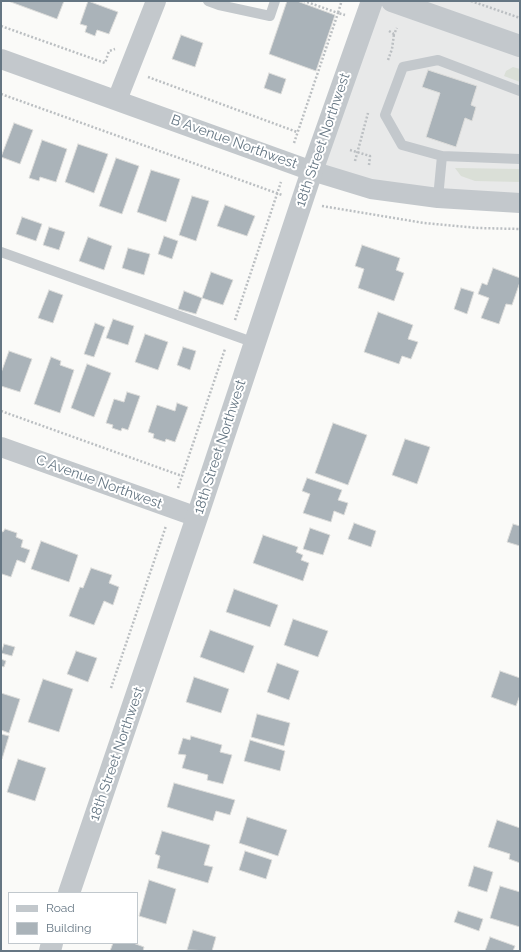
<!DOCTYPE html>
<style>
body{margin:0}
#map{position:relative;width:521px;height:952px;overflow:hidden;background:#fafaf8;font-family:Raleway,sans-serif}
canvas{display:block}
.frame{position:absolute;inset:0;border:2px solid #657683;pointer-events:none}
.legend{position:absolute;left:8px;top:892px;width:130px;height:52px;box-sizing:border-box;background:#fff;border:1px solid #c1c8cd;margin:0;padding:5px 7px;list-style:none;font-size:12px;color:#657683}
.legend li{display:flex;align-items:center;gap:8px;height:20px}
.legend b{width:20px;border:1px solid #c1c8cd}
</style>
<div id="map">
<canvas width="521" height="952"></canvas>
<div class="frame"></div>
<ul class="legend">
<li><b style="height:5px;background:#c3c8cc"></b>Road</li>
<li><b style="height:11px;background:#aab3b9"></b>Building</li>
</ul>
</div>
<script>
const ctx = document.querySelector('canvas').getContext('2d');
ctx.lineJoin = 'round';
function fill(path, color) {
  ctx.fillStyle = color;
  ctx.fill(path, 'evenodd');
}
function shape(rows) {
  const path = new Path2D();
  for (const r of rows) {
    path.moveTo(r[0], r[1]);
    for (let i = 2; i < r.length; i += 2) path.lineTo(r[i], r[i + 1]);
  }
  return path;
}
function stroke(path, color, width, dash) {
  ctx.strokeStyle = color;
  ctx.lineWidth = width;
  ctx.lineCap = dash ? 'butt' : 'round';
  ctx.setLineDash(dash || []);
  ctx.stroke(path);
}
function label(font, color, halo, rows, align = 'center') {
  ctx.font = font + ' Raleway,sans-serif';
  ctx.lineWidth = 4;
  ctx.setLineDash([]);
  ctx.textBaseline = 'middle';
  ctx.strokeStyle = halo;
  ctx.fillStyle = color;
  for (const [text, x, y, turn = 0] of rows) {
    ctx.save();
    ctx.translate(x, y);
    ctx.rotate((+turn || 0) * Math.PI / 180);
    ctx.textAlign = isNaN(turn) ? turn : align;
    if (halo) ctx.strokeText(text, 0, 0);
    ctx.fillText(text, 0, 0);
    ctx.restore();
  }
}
const built = shape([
 [372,1,520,1,520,203,312,171]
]);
const green = shape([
 [513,67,520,69,520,82,504,76,506,71],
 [455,168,520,169,520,182,475,181,461,176]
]);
const building = shape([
 [8,1,64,1,57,19,8,1],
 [88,1,118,12,109,34,97,30,95,36,85,32,87,26,80,24,88,1],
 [287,1,297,1,335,15,316,71,269,54,287,1],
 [181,35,203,43,195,67,172,59,181,35],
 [428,70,477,86,471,105,476,107,472,121,465,118,456,147,426,137,440,93,422,87,428,70],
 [269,73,286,79,281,94,264,88,269,73],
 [14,123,33,130,20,164,1,157,14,123],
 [42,140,67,149,56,182,40,177,39,181,29,178,42,140],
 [78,144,108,154,94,193,65,182,78,144],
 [116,158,139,166,122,214,99,206,116,158],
 [151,170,180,179,166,222,137,212,151,170],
 [192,196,209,201,196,241,179,235,192,196],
 [225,205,255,216,247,236,217,226,225,205],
 [22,217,42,224,36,241,16,234,22,217],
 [49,227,65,232,59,250,43,245,49,227],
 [164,236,178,241,172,259,158,254,164,236],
 [88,237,112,246,104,270,79,261,88,237],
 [362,245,400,258,396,270,404,273,394,301,358,288,364,269,355,266,362,245],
 [128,248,150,254,144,275,122,268,128,248],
 [493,268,520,278,520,282,512,305,506,304,499,324,481,318,489,298,478,294,482,283,487,285,493,268],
 [211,272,233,280,223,305,202,298,211,272],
 [461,288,474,292,467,314,454,309,461,288],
 [49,290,63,295,53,323,38,318,49,290],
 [184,291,202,298,196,314,178,309,184,291],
 [378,312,413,325,408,339,418,342,411,359,402,356,399,364,364,352,378,312],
 [113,319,134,326,128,345,106,338,113,319],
 [95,323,105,327,94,357,84,354,95,323],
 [145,334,168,342,158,370,135,362,145,334],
 [183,347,196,351,190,370,177,365,183,347],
 [9,351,32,359,20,392,1,386,1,373,9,351],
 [51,357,61,361,60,365,74,370,60,413,34,404,51,357],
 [87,364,111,373,94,417,71,408,87,364],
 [127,392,140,396,128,430,122,428,121,431,112,428,113,425,106,423,114,399,124,402,127,392],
 [177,403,188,407,175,442,166,439,165,442,153,438,154,434,148,432,157,405,175,411,177,403],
 [333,423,367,435,348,485,315,473,333,423],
 [405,439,430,447,417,484,392,475,405,439],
 [307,478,342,490,338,500,348,503,344,515,334,511,331,522,303,513,310,494,302,491,307,478],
 [354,523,376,531,371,547,348,539,354,523],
 [513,524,520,526,520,546,507,542,513,524],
 [310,528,330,535,323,555,303,549,310,528],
 [5,529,17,533,16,537,23,540,21,547,30,550,25,563,17,560,11,577,2,574,1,576,1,531,3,532,5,529],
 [263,535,298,547,296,552,303,555,301,560,309,563,303,581,253,563,263,535],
 [41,541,78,555,69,582,31,569,41,541],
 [91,568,112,575,109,583,119,587,113,605,104,601,94,625,69,616,80,587,83,588,91,568],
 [234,589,278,605,270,627,226,612,234,589],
 [293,619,328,631,318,657,284,645,293,619],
 [210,630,254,646,244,673,200,657,210,630],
 [4,644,15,647,12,656,1,653,4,644],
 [76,651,97,658,88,682,67,674,76,651],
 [1,659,6,661,4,667,1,666,1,659],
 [277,663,299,671,289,700,267,692,277,663],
 [500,671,520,678,520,695,516,706,491,697,500,671],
 [194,677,229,689,221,713,186,702,194,677],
 [43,679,73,689,59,732,28,722,43,679],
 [1,693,20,699,9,733,1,730,1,693],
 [257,714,290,723,284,746,251,737,257,714],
 [1,734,9,736,2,759,1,759,1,734],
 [191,736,222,745,220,752,232,755,223,784,207,780,208,775,182,768,186,755,178,754,183,738,190,740,191,736],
 [250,740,285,751,280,771,244,761,250,740],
 [18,759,46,768,35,801,7,792,18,759],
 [174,783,235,800,230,815,216,811,213,821,167,807,174,783],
 [247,817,287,830,278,856,239,843,247,817],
 [497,820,520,828,520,863,509,859,510,854,488,847,497,820],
 [162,831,210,845,204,865,213,867,208,883,157,868,160,856,155,854,162,831],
 [245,851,272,860,266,879,239,870,245,851],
 [474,866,493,872,487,892,468,886,474,866],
 [149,880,176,889,166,924,139,916,149,880],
 [500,886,520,892,520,927,490,918,500,886],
 [458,911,483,919,479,931,454,922,458,911],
 [193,930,216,937,212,951,187,950,193,930],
 [490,937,515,946,513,951,485,951,490,937],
 [113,943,133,943,144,947,143,951,110,951,113,943]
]);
const path = shape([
 [471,1,520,18],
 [341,3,338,13,345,15],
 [1,26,105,63,109,51,115,49],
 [389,31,394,34,397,28],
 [388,60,392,49,394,34],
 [148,77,297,132],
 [1,94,282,195],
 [294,143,338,13,304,1],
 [350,150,370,156,369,165],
 [355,161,368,113],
 [322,206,424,223,478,228,520,229],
 [235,320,281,182],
 [1,411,182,476],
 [178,488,225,349],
 [111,688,166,526]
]);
const service = shape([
 [208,1,219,5,270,16,275,1],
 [520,91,438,60,403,67,385,115,402,145,442,156,520,159],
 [438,198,442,156],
 [1,252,255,343]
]);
const minor = shape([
 [1,59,312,171,371,189,438,198,520,203],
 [117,100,156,1],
 [1,447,197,517]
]);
const tertiary = shape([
 [392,1,520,46],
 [69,893,197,517,312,171,372,1],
 [50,951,52,943]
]);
const streetNames = [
 ["18th Street Northwest",323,140,-71],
 ["B Avenue Northwest",234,142,20],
 ["18th Street Northwest",220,447,-72],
 ["C Avenue Northwest",99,482,20],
 ["18th Street Northwest",117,754,-71]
];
fill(built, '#e8e9e9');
fill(green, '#dadfd7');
fill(building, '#aab3b9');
stroke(building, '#dcdcda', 1);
stroke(path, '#bbbfc2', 2.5, [2, 2]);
stroke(service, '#c3c8cc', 10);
stroke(minor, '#c3c8cc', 20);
stroke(tertiary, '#c3c8cc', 22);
label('14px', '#657683', '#fff', streetNames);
</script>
